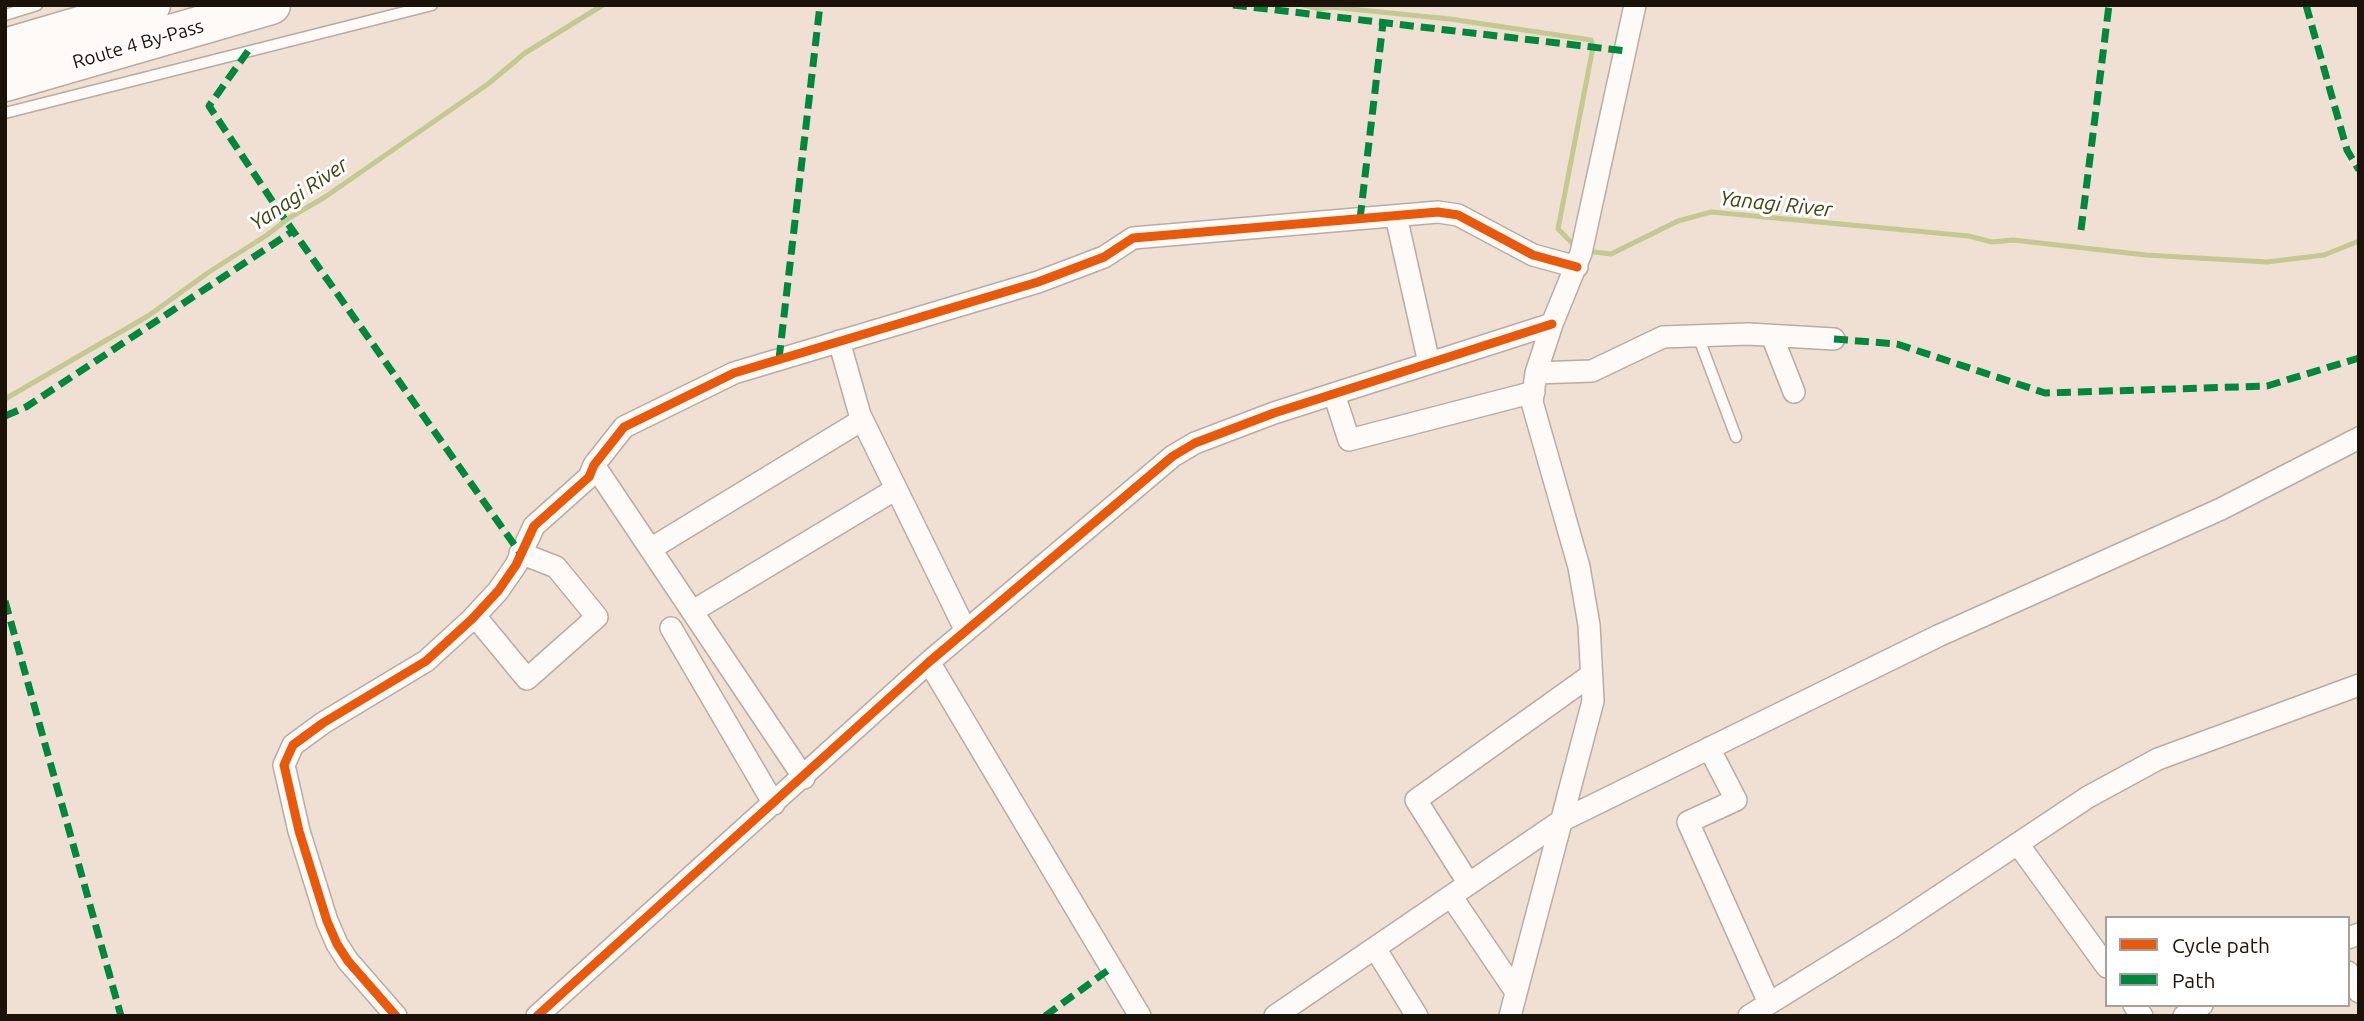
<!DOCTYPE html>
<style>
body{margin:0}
#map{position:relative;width:2364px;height:1021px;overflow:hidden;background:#f0dfd3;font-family:Ubuntu,sans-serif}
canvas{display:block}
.frame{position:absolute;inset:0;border:7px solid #1b1209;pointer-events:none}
.legend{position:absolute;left:2105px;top:916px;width:245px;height:91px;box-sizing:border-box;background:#fff;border:2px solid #a4a09d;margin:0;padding:9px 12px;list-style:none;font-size:21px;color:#1b1209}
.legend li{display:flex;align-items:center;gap:14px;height:35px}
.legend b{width:35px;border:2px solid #a4a09d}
</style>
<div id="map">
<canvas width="2364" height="1021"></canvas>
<div class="frame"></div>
<ul class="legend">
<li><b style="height:9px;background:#e8590c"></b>Cycle path</li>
<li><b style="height:9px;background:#00873e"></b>Path</li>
</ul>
</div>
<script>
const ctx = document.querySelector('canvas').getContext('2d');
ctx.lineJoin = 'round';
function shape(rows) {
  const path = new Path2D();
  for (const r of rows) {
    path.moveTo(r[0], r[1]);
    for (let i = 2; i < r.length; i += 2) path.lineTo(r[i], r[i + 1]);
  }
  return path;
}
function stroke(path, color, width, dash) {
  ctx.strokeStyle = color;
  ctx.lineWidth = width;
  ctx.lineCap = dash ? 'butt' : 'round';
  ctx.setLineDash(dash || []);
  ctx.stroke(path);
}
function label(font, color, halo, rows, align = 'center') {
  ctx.font = font + ' Ubuntu,sans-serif';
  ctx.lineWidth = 6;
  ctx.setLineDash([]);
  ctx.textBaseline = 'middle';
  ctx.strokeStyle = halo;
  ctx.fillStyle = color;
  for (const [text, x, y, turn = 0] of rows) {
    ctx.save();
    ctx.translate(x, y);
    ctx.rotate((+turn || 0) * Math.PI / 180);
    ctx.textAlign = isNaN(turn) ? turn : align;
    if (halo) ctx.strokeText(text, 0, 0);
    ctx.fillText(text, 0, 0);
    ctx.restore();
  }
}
const stream = shape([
 [1304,5,1319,9,1331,7,1450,19,1591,40,1593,47,1558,229,1577,248],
 [1586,251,1611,254,1678,221,1711,212,1969,236,1992,242,2013,240,2146,255,2267,262,2324,255,2359,241],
 [5,399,148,316,209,272,267,235,289,218,325,197,488,84,525,53,603,5]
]);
const lane = shape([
 [5,15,37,5],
 [5,113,432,5],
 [1698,336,1736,437]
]);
const street = shape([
 [1396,216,1429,363],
 [1772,336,1794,392],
 [839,341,860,415,966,631],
 [1536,373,1592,371,1663,337,1748,334,1834,339],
 [1334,394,1349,440,1534,392],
 [594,465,804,778],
 [652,548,862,420],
 [693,611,896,489],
 [475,616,527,679,597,617,556,567,520,553],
 [671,628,774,804],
 [929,662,1140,1016],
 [1709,748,1736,800,1688,822,1769,1003],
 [2018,844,2107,967],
 [1469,884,1416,800,1591,675],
 [1451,896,1516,992],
 [2348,938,2359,934],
 [1375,948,1417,1016],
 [2348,972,2359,992],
 [2134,1005,2142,1016],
 [396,1016,348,961,337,944,327,921,299,831,284,765,293,745,323,723,426,661,472,619,498,591,516,565,534,526,589,477,594,465,624,427,734,373,1038,282,1104,257,1133,238,1438,212,1458,215,1533,255,1577,267],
 [537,1016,929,662,1173,456,1195,443,1274,413,1552,324],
 [1275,1016,1561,821,1938,636,2221,509,2359,438],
 [1510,1016,1593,701,1589,625,1579,567,1532,402,1536,373,1552,324,1581,253,1635,5],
 [1749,1016,1891,928,2088,797,2158,759,2359,685],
 [2184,1016,2202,1005]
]);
const highway = shape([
 [5,48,151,5],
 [5,82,271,5]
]);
const quiet = shape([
 [1233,5,1626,51],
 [2306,5,2347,150,2359,170],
 [248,51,209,106,279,211,520,553],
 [1360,219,1383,23],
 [2081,230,2109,5],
 [1834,339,1897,344,2045,393,2267,386,2359,358],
 [779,359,820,5],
 [5,416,26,407,293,231],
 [5,601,121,1016],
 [1045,1016,1111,968]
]);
const cycleway = shape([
 [396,1016,348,961,337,944,327,921,299,831,284,765,293,745,323,723,426,661,472,619,498,591,516,565,534,526,589,477,594,465,624,427,734,373,1038,282,1104,257,1133,238,1438,212,1458,215,1533,255,1577,267],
 [537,1016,929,662,1173,456,1195,443,1274,413,1552,324]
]);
const streetNames = [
 ["Route 4 By-Pass",138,44,-16]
];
const waterNames = [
 ["Yanagi River",299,194,-34],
 ["Yanagi River",1776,204,6]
];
stroke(stream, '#c4c992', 5);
stroke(lane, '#b8aca3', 13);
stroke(street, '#b8aca3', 24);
stroke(highway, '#b8aca3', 41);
stroke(lane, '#fdfaf8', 10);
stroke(street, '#fdfaf8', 21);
stroke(highway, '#fdfaf8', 38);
stroke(quiet, '#00873e', 7, [14, 7]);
stroke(cycleway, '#e8590c', 9);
label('19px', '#1b1209', '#fff', streetNames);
label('italic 21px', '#3c450d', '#fff', waterNames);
</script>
